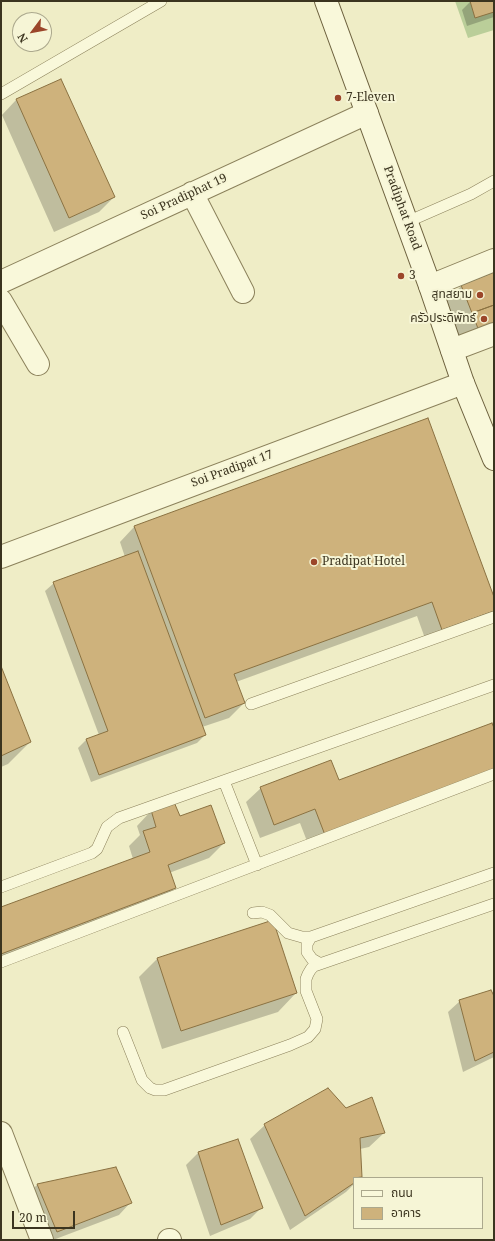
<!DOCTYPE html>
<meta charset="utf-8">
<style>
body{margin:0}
#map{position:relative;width:495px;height:1241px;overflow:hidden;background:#efedc6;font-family:"Noto Serif","Noto Sans Thai",serif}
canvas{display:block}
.frame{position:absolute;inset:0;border:2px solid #3b341f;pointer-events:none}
.legend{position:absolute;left:353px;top:1177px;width:130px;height:52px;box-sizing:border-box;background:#f6f5d6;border:1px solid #aba88d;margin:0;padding:5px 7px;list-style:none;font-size:12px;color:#3b341f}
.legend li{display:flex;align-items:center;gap:8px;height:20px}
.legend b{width:20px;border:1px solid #aba88d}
.north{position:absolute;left:12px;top:12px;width:40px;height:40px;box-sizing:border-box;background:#f6f5d6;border:1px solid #aba88d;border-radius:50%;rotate:238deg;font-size:11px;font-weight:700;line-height:16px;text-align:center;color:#3b341f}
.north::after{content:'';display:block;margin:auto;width:14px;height:18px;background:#9b462a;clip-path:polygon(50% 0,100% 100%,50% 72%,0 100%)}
.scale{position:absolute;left:12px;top:1211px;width:63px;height:18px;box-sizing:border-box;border:2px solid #3b341f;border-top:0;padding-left:5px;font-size:12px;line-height:14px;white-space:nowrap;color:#3b341f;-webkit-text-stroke:3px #f6f5d6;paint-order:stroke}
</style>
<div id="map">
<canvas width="495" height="1241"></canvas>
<div class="frame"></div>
<ul class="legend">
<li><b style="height:5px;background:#f9f8da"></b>ถนน</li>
<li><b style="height:11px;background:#ceb27c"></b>อาคาร</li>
</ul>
<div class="north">N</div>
<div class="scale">20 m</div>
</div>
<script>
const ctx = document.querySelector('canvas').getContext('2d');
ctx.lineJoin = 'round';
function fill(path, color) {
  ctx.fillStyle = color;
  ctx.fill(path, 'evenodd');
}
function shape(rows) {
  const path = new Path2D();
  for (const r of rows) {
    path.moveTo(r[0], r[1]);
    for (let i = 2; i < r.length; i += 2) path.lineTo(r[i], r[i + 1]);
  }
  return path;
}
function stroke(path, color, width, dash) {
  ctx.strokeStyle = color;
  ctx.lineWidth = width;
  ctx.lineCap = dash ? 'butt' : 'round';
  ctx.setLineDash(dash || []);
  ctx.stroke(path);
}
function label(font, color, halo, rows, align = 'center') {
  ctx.font = font + ' "Noto Serif","Noto Sans Thai",serif';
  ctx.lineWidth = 4;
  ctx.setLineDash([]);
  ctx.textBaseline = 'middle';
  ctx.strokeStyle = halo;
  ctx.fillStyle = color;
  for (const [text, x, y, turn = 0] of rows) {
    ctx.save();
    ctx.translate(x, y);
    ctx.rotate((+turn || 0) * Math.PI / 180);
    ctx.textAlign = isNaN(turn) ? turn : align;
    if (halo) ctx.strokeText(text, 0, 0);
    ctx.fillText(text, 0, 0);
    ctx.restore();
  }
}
const green = shape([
 [455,1,494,1,494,30,468,38]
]);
const shadow = shape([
 [473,1,494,1,494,17,467,26,462,10,470,2],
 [61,80,114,197,99,212,54,232,2,115,16,100],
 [494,273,494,336,460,348,444,304,462,285],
 [428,420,494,600,494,612,427,644,417,616,236,682,244,703,229,718,202,727,205,735,197,743,91,782,78,748,86,740,99,735,45,591,54,583,125,557,120,542,134,527],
 [1,669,30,742,8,764,1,767],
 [494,731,310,849,300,823,260,838,246,802,261,788,339,782],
 [151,811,180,817,224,843,209,858,169,873,175,888,160,903,1,963,1,908,133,859,129,846,140,835,137,826],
 [273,922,296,993,278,1012,162,1049,139,977,157,959],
 [494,998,494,1057,463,1072,448,1012,460,1001],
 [346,1110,384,1133,369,1147,360,1149,361,1177,354,1178,354,1184,346,1192,290,1230,250,1139,265,1125],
 [237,1141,262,1207,250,1219,210,1236,186,1165,198,1153],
 [116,1168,130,1203,119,1215,53,1240,25,1196,37,1185]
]);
const building = shape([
 [470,1,494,1,494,12,475,18,470,1],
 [61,79,115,197,69,218,16,99,61,79],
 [494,272,494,305,472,313,461,285,494,272],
 [494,305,494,325,479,331,472,313,494,305],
 [428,418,494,597,494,611,442,630,432,602,234,674,245,703,205,718,134,526,428,418],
 [138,551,206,735,99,775,86,739,108,731,53,582,138,551],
 [1,666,31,742,1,756,1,666],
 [492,723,494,728,494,771,325,835,315,809,274,825,260,787,331,760,339,780,492,723],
 [174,802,180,816,211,805,225,843,168,865,176,888,1,954,1,907,150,852,143,831,156,827,151,810,174,802],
 [273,920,297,993,181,1031,157,958,273,920],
 [491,990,494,996,494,1052,475,1061,459,1000,491,990],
 [328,1088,346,1108,372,1097,385,1133,360,1138,362,1177,354,1178,354,1183,305,1216,264,1124,328,1088],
 [238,1139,263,1208,221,1225,198,1152,238,1139],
 [116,1167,132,1203,57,1232,37,1184,116,1167]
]);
const lane = shape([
 [1,94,161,1],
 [407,222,471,194,494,181],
 [251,704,494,617],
 [224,781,257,865],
 [1,887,92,853,97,849,107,827,119,818,494,685],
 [253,913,262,912,270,915,288,933,302,937,310,937],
 [1,962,494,774],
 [319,963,312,959,307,952,307,944,311,937,494,873],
 [123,1032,142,1080,150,1088,155,1090,164,1090,290,1045,308,1037,315,1029,317,1019,306,991,306,979,308,974,311,969,314,966,494,904]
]);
const street = shape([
 [192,193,243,292],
 [1,282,367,113],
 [430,286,494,260],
 [1,301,38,364],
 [452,350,494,334],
 [1,557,463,383],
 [1,1133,42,1240],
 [169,1240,170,1240]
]);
const secondary = shape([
 [326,1,430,286,463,383,494,459]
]);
const markers = [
 [338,98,4,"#9b462a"],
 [401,276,4,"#9b462a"],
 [480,295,4,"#9b462a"],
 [484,319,4,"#9b462a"],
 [314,562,4,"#9b462a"]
];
const poiNames = [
 ["7-Eleven",346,98],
 ["3",409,276],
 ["สูทสยาม",472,295,"right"],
 ["ครัวประดิพัทธ์",476,319,"right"],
 ["Pradipat Hotel",322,562]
];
const streetNames = [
 ["Soi Pradiphat 19",184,197,-25],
 ["Pradiphat Road",402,208,70],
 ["Soi Pradipat 17",232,469,-20]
];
fill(green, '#bace99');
fill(shadow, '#0003');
fill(building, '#ceb27c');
stroke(building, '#8a7141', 1);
stroke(lane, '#8b815b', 12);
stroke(street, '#8b815b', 24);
stroke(secondary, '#6d613e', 24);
stroke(lane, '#f9f8da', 11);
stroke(street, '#f9f8da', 22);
stroke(secondary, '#f9f8da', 22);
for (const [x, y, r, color] of markers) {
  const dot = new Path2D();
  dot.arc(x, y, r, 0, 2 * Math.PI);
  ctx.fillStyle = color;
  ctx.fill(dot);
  stroke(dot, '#f6f5d6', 1.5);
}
label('12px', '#3b341f', '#f6f5d6', poiNames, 'left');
label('12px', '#3b341f', '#f6f5d6', streetNames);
</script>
